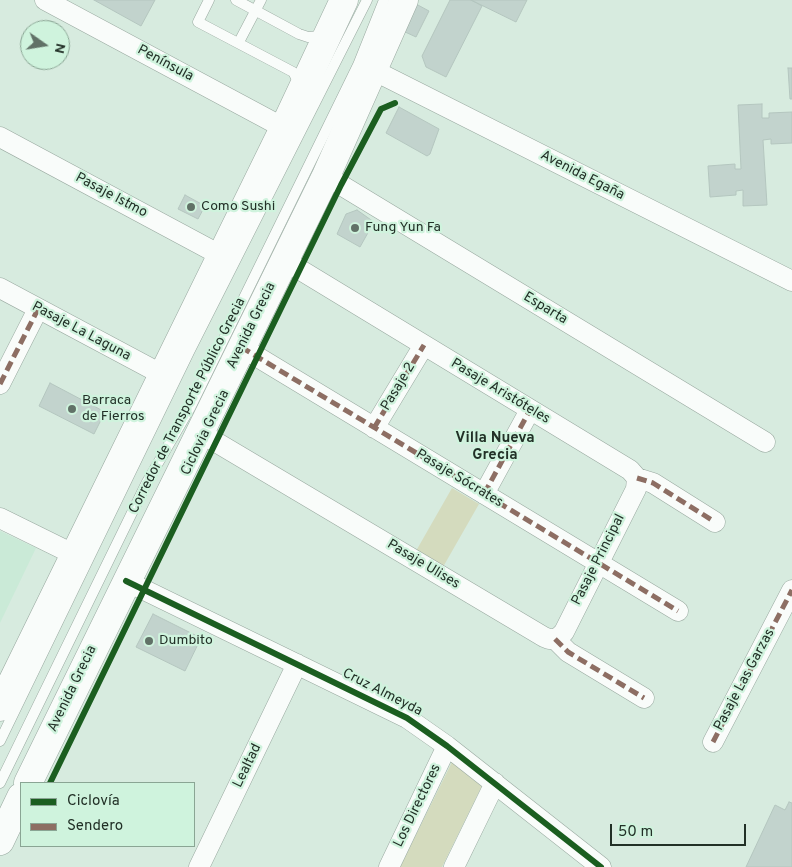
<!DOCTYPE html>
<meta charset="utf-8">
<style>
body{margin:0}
#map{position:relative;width:792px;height:867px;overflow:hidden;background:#d7ebdf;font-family:Overpass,sans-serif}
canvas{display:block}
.legend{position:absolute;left:20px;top:782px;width:175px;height:65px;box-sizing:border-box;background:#cff3dd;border:1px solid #8aa594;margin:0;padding:6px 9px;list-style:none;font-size:15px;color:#223027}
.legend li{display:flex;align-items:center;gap:10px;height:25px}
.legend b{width:25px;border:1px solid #8aa594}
.north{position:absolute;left:20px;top:20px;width:50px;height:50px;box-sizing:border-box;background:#cff3dd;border:1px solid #8aa594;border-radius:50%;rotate:103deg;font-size:14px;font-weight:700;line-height:20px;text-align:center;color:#223027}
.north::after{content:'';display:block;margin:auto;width:18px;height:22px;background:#617167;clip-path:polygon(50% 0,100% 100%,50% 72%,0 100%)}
.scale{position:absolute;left:610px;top:824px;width:136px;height:22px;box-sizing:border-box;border:2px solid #223027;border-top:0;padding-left:6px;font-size:15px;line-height:18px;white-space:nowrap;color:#223027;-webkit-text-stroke:4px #cff3dd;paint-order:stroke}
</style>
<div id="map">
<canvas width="792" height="867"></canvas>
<ul class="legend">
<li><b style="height:6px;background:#1b5e20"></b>Ciclovía</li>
<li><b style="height:6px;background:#8d6e63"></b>Sendero</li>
</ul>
<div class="north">N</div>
<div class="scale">50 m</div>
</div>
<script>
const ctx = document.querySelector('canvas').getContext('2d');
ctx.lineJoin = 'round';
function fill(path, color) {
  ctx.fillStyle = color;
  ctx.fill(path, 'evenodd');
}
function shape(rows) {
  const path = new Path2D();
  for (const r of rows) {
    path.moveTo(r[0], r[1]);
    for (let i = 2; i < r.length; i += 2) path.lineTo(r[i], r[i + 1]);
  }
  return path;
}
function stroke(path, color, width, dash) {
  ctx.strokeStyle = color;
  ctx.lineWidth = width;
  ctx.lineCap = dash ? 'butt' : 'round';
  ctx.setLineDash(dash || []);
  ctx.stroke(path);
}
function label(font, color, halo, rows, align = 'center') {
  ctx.font = font + ' Overpass,sans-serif';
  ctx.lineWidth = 4.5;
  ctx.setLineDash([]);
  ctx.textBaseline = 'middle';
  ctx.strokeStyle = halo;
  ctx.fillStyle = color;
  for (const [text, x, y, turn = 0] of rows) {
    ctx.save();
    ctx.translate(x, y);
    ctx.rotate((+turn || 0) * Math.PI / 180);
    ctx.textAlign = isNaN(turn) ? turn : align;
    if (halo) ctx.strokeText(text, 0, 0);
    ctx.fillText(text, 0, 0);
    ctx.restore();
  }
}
const built = shape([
 [0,531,36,548,0,623]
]);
const green = shape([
 [452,488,479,504,443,567,416,551],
 [452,762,482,786,442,867,400,867]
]);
const building = shape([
 [94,0,155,0,141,26,94,0],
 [450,0,471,0,482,6,446,77,426,67,422,56,450,0],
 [471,0,527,0,516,22,471,0],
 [416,4,429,11,416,37,403,31,416,4],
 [788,68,792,68,792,99,790,99,788,68],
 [762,104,762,118,769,118,769,113,792,112,792,143,771,144,771,139,763,140,767,205,743,206,743,190,736,191,736,195,710,197,708,166,735,164,735,169,741,169,738,105,762,104],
 [399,107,439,129,430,154,427,156,386,133,399,107],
 [185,195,205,206,198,219,178,209,185,195],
 [357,210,374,222,360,247,337,234,346,214,357,210],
 [50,383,105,412,94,434,39,406,50,383],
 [153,614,201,638,185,671,136,647,153,614],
 [789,802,792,803,792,867,746,867,775,805,785,810,789,802]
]);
const service = shape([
 [209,0,198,22,293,72,300,85],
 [236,0,299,34,308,37,323,36],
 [239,42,261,0],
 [0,741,189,352,367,0],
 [0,783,147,482,190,408,358,65,384,0]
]);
const minor = shape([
 [45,0,284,128],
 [373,70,792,281],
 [0,137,222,256],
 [326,176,765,442],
 [284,260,630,470,637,478,653,483,715,522],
 [0,288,163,375],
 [241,347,678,611],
 [0,384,38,309],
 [374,428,424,345],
 [199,432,544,637,549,639,555,639,568,652,644,698],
 [484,494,530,410],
 [0,518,75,555],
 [126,581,407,718,447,746,601,867],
 [555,639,560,636,564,632,636,489,637,478],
 [713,742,792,590],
 [199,867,297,664],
 [389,867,447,746],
 [454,867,495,783]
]);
const primary = shape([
 [0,707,284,128,344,0],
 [28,783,326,176,404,0],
 [0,841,21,797]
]);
const quiet = shape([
 [241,347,678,611],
 [0,384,38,309],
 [374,428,424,345],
 [637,478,653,483,715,522],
 [484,494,530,410],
 [555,639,568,652,644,698],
 [713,742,792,590]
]);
const cycleway = shape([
 [126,581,407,718,447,746,601,867],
 [50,783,341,185,381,109,395,103]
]);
const markers = [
 [191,207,5,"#617167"],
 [355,228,5,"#617167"],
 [72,409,5,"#617167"],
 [149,641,5,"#617167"]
];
const streetNames = [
 ["Península",165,64,28],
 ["Avenida Egaña",582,176,27],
 ["Pasaje Istmo",111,196,28],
 ["Esparta",545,309,31],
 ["Avenida Grecia",252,326,-64],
 ["Pasaje La Laguna",81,332,28],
 ["Pasaje 2",399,387,-59],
 ["Pasaje Aristóteles",500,392,31],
 ["Corredor de Transporte Público Grecia",188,406,-63],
 ["Ciclovia Grecia",206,433,-64],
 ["Pasaje Sócrates",459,479,31],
 ["Pasaje Principal",599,560,-63],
 ["Pasaje Ulises",423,565,31],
 ["Pasaje Las Garzas",745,680,-62],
 ["Avenida Grecia",73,689,-64],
 ["Cruz Almeyda",382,693,27],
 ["Lealtad",248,766,-64],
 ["Los Directores",418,806,-64]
];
const poiNames = [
 ["Como Sushi",201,207],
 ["Fung Yun Fa",365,228],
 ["Barraca",82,401],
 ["de Fierros",82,417],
 ["Dumbito",159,641]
];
const neighbourhoodNames = [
 ["Villa Nueva",495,439],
 ["Grecia",495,456]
];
fill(built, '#caead7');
fill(green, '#d4dbbe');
fill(building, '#c2d3cd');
stroke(building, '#b4c6bf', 1);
stroke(service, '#98a89f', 11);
stroke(minor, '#98a89f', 21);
stroke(primary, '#98a89f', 29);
stroke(service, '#f9fcfa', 10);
stroke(minor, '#f9fcfa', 20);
stroke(primary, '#f9fcfa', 28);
stroke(quiet, '#8d6e63', 5, [10, 5]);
stroke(cycleway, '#1b5e20', 6);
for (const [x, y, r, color] of markers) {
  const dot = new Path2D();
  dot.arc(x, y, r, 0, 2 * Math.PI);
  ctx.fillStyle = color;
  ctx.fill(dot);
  stroke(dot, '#cff3dd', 2);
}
label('14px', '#223027', '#cff3dd', streetNames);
label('14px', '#223027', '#cff3dd', poiNames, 'left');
label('bold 15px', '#223027', '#cff3dd', neighbourhoodNames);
</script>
